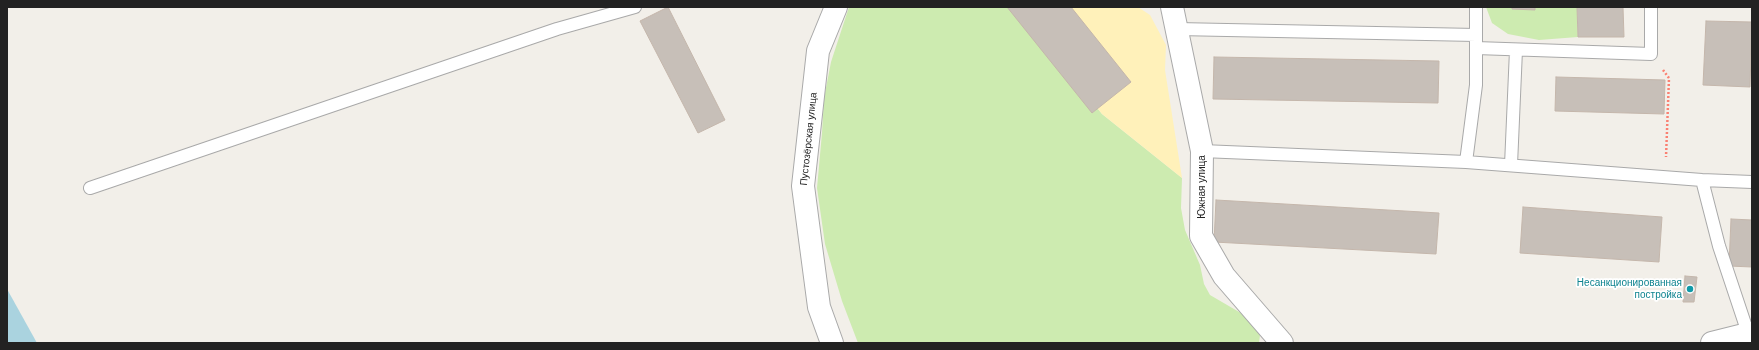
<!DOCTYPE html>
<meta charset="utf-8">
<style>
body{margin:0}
#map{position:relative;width:1759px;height:350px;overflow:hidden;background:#f2efe9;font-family:Arial,sans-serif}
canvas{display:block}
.frame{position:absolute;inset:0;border:8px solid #222;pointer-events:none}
</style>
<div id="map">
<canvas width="1759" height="350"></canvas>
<div class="frame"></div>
</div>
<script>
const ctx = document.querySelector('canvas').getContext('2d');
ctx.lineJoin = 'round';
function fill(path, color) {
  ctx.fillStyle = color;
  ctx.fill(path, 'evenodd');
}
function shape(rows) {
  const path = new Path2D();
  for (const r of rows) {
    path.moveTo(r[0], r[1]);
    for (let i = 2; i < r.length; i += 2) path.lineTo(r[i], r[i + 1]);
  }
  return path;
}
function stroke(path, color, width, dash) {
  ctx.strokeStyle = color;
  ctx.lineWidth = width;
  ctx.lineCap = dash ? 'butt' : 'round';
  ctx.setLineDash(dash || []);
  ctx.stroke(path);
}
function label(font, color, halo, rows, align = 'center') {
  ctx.font = font + ' Arial,sans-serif';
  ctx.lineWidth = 3.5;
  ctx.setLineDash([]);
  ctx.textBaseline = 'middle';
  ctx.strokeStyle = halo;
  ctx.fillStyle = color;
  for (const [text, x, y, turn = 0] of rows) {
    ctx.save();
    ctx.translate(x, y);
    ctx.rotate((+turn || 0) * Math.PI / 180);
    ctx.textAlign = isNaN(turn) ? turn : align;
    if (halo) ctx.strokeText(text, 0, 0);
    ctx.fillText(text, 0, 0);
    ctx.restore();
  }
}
const grass = shape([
 [849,7,1017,7,1102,114,1182,178,1181,208,1185,230,1200,265,1204,284,1210,295,1246,316,1260,335,1259,343,858,343,842,301,825,244,817,188,822,133,824,98,831,62],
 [1486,7,1577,7,1578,37,1539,40,1508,34,1492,23]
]);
const sand = shape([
 [1017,7,1138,7,1150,15,1166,45,1165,70,1182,178,1102,114]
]);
const water = shape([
 [7,289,37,343,7,343]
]);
const building = shape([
 [668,7,725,120,698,133,640,21,668,7],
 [1007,7,1071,7,1131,82,1092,113,1007,7],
 [1512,7,1535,7,1535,10,1512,9,1512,7],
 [1577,7,1623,7,1624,37,1578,37,1577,7],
 [1706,21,1752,22,1750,87,1703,85,1706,21],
 [1214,57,1439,61,1438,103,1213,99,1214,57],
 [1556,77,1665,80,1664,114,1555,111,1556,77],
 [1216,200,1439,213,1436,254,1214,242,1216,200],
 [1523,207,1662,217,1659,262,1520,253,1523,207],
 [1731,219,1752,220,1752,267,1729,266,1731,219],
 [1685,276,1697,277,1694,302,1683,302,1685,276]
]);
const path = shape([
 [1663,70,1669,78,1666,157]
]);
const service = shape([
 [1177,29,1476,35],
 [1476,48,1651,54,1651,7],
 [1202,151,1466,162,1702,180,1752,182],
 [1466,162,1476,85,1476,7],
 [1511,165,1516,50],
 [1702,180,1719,246,1748,333],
 [90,188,557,29,635,7]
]);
const minor = shape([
 [1172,7,1202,151,1201,236,1224,276,1282,343],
 [832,343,819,307,803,186,818,51,836,7],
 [1712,343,1752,333]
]);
const markers = [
 [1690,289,4,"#0f9aa8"]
];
const streetNames = [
 ["Пустозёрская улица",809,139,-84],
 ["Южная улица",1202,187,-90]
];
const cultureNames = [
 ["Несанкционированная",1682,283],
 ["постройка",1682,295]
];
fill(grass, '#cdebb0');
fill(sand, '#fff1ba');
fill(water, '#aad3df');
fill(building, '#c7bfb8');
stroke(building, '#c4b6ab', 1);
stroke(service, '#a9a9a9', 14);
stroke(minor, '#a9a9a9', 24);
stroke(path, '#fa8072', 2.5, [2, 2]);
stroke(service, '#fff', 12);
stroke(minor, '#fff', 22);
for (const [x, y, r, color] of markers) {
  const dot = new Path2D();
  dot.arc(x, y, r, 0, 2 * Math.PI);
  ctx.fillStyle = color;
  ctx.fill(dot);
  stroke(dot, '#fff', 1.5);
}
label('10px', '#222', '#fff', streetNames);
label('10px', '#0d838f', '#fff', cultureNames, 'right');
</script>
